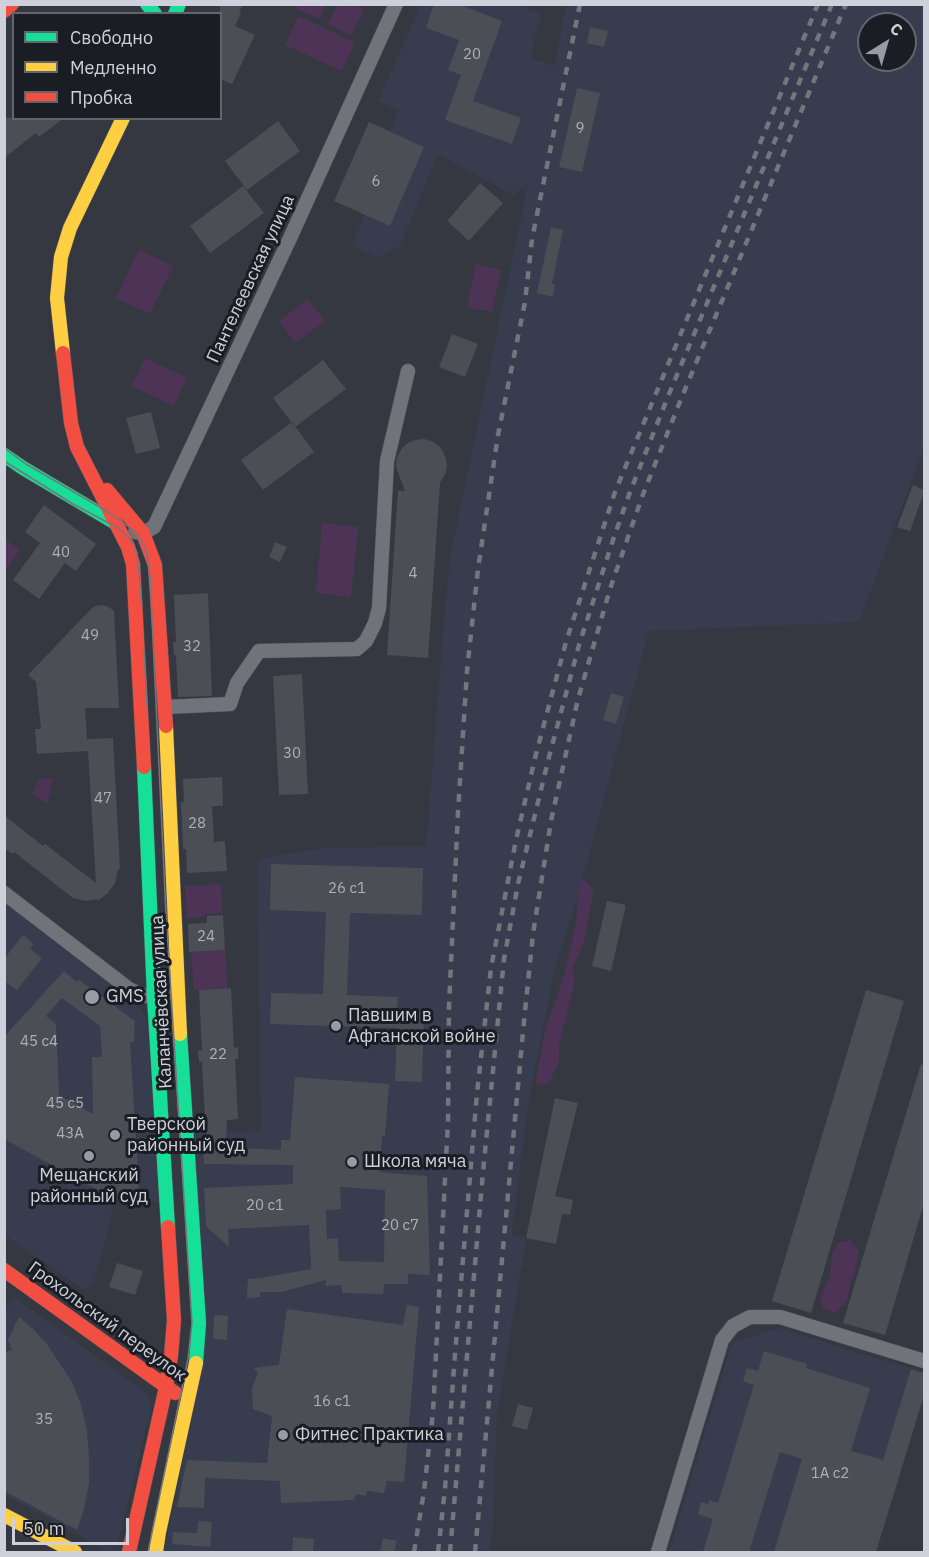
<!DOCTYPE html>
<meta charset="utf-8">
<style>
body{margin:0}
#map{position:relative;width:929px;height:1557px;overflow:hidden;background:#353840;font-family:"IBM Plex Sans",sans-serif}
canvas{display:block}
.frame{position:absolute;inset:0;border:6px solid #ced1db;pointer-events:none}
.legend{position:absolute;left:12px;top:12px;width:210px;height:108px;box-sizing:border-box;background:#1b1d24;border:2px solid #63656d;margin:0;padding:8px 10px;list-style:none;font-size:18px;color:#ced1db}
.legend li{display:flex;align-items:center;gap:12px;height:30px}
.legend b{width:30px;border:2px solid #63656d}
.north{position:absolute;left:857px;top:12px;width:60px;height:60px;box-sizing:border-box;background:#1b1d24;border:2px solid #63656d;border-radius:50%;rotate:37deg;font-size:16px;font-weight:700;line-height:24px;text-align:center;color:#ced1db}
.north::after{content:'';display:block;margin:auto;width:21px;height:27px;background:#989ba5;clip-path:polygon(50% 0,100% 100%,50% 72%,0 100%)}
.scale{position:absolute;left:12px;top:1518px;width:117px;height:27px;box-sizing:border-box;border:3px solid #ced1db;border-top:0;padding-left:8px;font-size:18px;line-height:21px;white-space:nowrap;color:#ced1db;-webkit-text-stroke:4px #1b1d24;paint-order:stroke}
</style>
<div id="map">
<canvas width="929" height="1557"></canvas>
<div class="frame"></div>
<ul class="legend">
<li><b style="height:8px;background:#16e098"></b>Свободно</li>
<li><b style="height:8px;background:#ffcf43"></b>Медленно</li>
<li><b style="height:8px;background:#f24e42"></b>Пробка</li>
</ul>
<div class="north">С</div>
<div class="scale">50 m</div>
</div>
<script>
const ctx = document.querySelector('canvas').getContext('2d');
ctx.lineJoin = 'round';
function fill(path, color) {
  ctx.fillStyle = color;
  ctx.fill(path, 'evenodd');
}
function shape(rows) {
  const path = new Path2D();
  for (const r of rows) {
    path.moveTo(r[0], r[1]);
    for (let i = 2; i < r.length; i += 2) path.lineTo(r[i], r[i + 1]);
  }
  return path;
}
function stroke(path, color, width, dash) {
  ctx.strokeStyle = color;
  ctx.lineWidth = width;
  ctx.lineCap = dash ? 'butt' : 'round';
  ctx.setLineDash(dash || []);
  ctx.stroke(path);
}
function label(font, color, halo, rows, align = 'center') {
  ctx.font = font + ' "IBM Plex Sans",sans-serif';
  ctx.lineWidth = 6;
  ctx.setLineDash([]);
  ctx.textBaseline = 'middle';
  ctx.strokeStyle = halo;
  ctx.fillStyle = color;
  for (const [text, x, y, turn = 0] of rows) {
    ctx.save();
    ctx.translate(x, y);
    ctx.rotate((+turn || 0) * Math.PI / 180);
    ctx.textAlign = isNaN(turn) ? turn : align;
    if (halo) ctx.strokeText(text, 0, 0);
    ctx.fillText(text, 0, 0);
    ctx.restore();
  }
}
const built = shape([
 [421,5,517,5,541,14,530,58,554,66,566,5,924,5,924,448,859,622,649,631,581,885,554,972,528,1106,512,1234,526,1238,497,1416,493,1523,490,1552,164,1552,204,1361,194,1132,261,1131,257,866,262,858,322,848,426,846,449,562,528,184,513,195,438,154,400,246,377,257,351,246,365,215,334,201,369,122,390,130,399,110,378,101],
 [869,24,905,24,905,60,869,60],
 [4,903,141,1009,147,1020,160,1202,114,1203,105,1243,95,1278,86,1291,5,1235],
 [14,1297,149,1395,151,1409,119,1539,110,1552,5,1495,4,1314],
 [779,1328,924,1373,924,1395,876,1552,669,1552,732,1343]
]);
const green = shape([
 [297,5,297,4,326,5,319,19,296,8],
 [337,5,354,5,364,9,351,36,328,24],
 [298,16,355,42,342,71,285,45],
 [139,250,173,266,150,314,116,298],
 [476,264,501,270,492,312,467,307],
 [308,299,325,321,295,343,279,321],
 [145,358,187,378,174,406,132,386],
 [322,523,358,527,351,597,316,593],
 [5,539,20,550,5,571,4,570],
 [53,778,47,804,32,794,38,780],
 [584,880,594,889,584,941,573,967,574,984,559,1046,559,1062,548,1084,538,1085,536,1081,545,1031,564,975,576,925,579,881],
 [221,884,222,913,204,914,204,917,187,918,185,886],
 [225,950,228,988,194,990,191,952],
 [850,1240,859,1251,855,1271,850,1284,847,1301,836,1313,823,1308,820,1299,830,1275,832,1255,838,1243]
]);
const building = shape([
 [220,4,243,4,239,13,241,13,235,26,255,35,232,84,220,79],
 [434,4,458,4,502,21,473,101,521,118,512,144,445,120,461,75,448,70,459,40,426,28],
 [590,27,608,31,604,47,587,43],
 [577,88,600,93,582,172,559,167],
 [4,118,64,118,39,137,36,133,4,158],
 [278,121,300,151,247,190,225,161],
 [369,122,424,147,390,226,334,201],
 [480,183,503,203,469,241,447,221],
 [243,186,264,213,210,253,190,226],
 [551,227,563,230,552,284,555,285,553,297,537,293],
 [452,334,478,344,465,377,439,367],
 [323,360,346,389,295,427,273,398],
 [151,412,160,448,136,454,126,418],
 [292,422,314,452,263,490,241,460],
 [424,439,431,441,438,445,443,451,446,459,447,467,445,474,440,483,428,658,387,655,398,491,405,491,397,470,396,462,398,455,402,448,408,443,416,440],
 [913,485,924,490,924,492,910,531,897,527],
 [44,505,96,544,76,571,65,563,39,599,13,580,40,543,25,532],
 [275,542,287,547,280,562,269,557],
 [208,593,212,696,178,697,176,655,174,655,173,642,176,642,174,595],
 [102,605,109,607,114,611,119,708,85,708,87,739,113,738,120,869,118,870,115,883,108,893,97,901,97,899,86,901,73,898,14,852,12,854,4,848,4,815,43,846,45,844,96,883,88,751,37,754,35,729,41,729,36,682,28,675,91,609,96,606],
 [302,674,308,794,279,795,273,676],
 [611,693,624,697,616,724,603,720],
 [222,777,223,806,212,806,214,842,225,841,227,871,187,873,186,849,183,849,181,802,184,802,183,779],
 [271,864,423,868,422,915,350,913,347,995,398,997,397,1012,424,1012,422,1082,395,1081,397,1028,270,1024,271,993,323,994,326,912,270,910],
 [607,901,626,905,611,971,592,966],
 [223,915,225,950,189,952,188,924,207,923,207,916],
 [23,935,34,944,30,949,42,958,17,990,4,981,4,959],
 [64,971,77,982,79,980,135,1021,134,1042,130,1042,139,1187,135,1197,124,1201,116,1200,4,1139,4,1037],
 [62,998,100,1026,102,1057,92,1057,93,1114,59,1095,56,1024,46,1016],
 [231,988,234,1048,238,1047,238,1059,235,1059,238,1119,227,1120,226,1145,243,1145,243,1148,281,1150,281,1140,290,1140,295,1077,389,1084,385,1136,382,1136,380,1172,427,1176,430,1275,408,1274,408,1284,384,1284,383,1294,342,1293,342,1285,326,1286,326,1280,281,1292,260,1292,260,1297,247,1298,248,1279,261,1278,311,1269,309,1225,228,1229,229,1247,206,1226,204,1188,293,1184,293,1165,204,1164,202,1137,206,1137,202,1062,199,1062,198,1051,202,1050,199,990],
 [340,1187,385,1190,384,1262,339,1261,338,1238,327,1239,326,1210,341,1209],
 [866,990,904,1001,811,1313,772,1301],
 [921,1064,924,1065,924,1203,885,1335,843,1323],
 [555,1098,578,1103,555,1196,573,1200,570,1215,562,1214,556,1244,526,1238],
 [117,1263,143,1271,135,1295,109,1287],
 [407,1305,419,1307,404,1482,387,1481,384,1493,367,1491,366,1496,356,1494,354,1500,281,1503,280,1481,205,1478,204,1508,177,1507,187,1460,267,1463,272,1416,253,1409,252,1388,258,1373,254,1368,279,1365,287,1309,403,1325],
 [214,1315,228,1316,227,1340,213,1339],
 [19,1317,33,1329,46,1343,72,1382,81,1405,87,1430,89,1457,89,1483,84,1509,77,1530,4,1491,4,1352,12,1350,8,1340],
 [764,1351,807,1364,806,1368,870,1388,851,1451,883,1460,911,1369,924,1373,924,1395,876,1552,774,1552,802,1459,780,1452,749,1552,703,1552,713,1519,698,1514,701,1502,708,1504,709,1500,718,1503,754,1385,743,1381,747,1368,758,1371],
 [518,1404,533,1408,527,1430,512,1426],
 [198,1521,212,1522,210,1547,172,1544,173,1532,197,1533],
 [293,1537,314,1539,313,1552,292,1552],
 [383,1538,397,1541,394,1552,380,1552]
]);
const street = shape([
 [135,532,143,533,154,527,291,236,396,4],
 [165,707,230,704,237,683,259,651,357,649,366,641,375,623,379,608,387,461,408,371],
 [4,893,129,989,141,995,154,997,178,996],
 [658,1552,722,1340,733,1326,750,1317,780,1317,924,1361]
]);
const fast = shape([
 [147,4,155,14],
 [175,14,179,4],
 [4,455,23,468,114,522],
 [144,767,154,997,168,1227],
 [180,1034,199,1323,196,1363]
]);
const slow = shape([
 [63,353,57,298,61,257,70,228,123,118],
 [166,726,180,1034],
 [4,1515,75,1552],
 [156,1552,159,1532,196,1363]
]);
const jam = shape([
 [4,11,12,4],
 [63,353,71,423,77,447,128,547,133,564,144,767],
 [107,490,143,533,155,565,166,726],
 [4,1270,175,1393],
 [129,1552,166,1387,171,1356,174,1320,168,1227]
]);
const tram = shape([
 [4,448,26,464,110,513,137,533,146,550,150,576,166,914,192,1323,188,1359,148,1552],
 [4,461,73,504,118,528,126,535,133,543,137,553,142,607],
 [144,649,147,706],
 [161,970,165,1030]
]);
const rail = shape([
 [414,1552,424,1491,433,1412,448,1121,449,1006,458,812,467,671,478,569,498,435,525,302,532,239,580,4],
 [438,1552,445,1489,455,1354,477,1093,491,968,516,840,536,754,566,642,615,492,818,4],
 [450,1552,483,1172,504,959,518,884,549,757,579,645,614,537,630,492,669,394,832,4],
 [475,1552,524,1021,533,934,551,821,578,699,610,589,642,497,681,399,846,4]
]);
const markers = [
 [92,997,8,"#989ba5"],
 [336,1026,6,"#989ba5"],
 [115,1135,6,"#989ba5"],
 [89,1156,6,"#989ba5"],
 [352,1162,6,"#989ba5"],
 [283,1435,6,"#989ba5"]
];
const numberNames = [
 ["20",472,55],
 ["9",580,129],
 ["6",376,182],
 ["40",61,553],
 ["4",413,574],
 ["49",90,636],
 ["32",192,647],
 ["30",292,754],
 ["47",103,799],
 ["28",197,824],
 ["26 с1",347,889],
 ["24",206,937],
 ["45 с4",39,1042],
 ["22",218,1055],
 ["45 с5",65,1104],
 ["43А",70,1134],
 ["20 с1",265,1206],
 ["20 с7",400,1226],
 ["16 с1",332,1402],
 ["35",44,1420],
 ["1А с2",830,1474]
];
const streetNames = [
 ["Пантелеевская улица",251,279,-65],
 ["Каланчёвская улица",162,1002,-93],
 ["Грохольский переулок",107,1322,36]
];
const poiNames = [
 ["GMS",106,997],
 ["Павшим в",348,1016],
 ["Афганской войне",348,1037],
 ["Тверской",127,1125],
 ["районный суд",127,1146],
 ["Школа мяча",364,1162],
 ["Мещанский",89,1176,"center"],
 ["районный суд",89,1197,"center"],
 ["Фитнес Практика",295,1435]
];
fill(built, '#373c4f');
fill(green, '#4d3457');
fill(building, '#4b4e55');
stroke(street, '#54565d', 15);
stroke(fast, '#54565d', 15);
stroke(slow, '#54565d', 15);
stroke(jam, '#54565d', 15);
stroke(street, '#707379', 14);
stroke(fast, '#16e098', 14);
stroke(slow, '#ffcf43', 14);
stroke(jam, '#f24e42', 14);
stroke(tram, '#74767c', 1.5);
stroke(rail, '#74767c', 4.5, [8, 8]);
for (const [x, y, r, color] of markers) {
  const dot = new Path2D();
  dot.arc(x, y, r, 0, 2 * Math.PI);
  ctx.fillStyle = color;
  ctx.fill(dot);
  stroke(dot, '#1b1d24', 2);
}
label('15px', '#adb0ba', null, numberNames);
label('18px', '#ced1db', '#1b1d24', streetNames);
label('18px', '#ced1db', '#1b1d24', poiNames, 'left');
</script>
